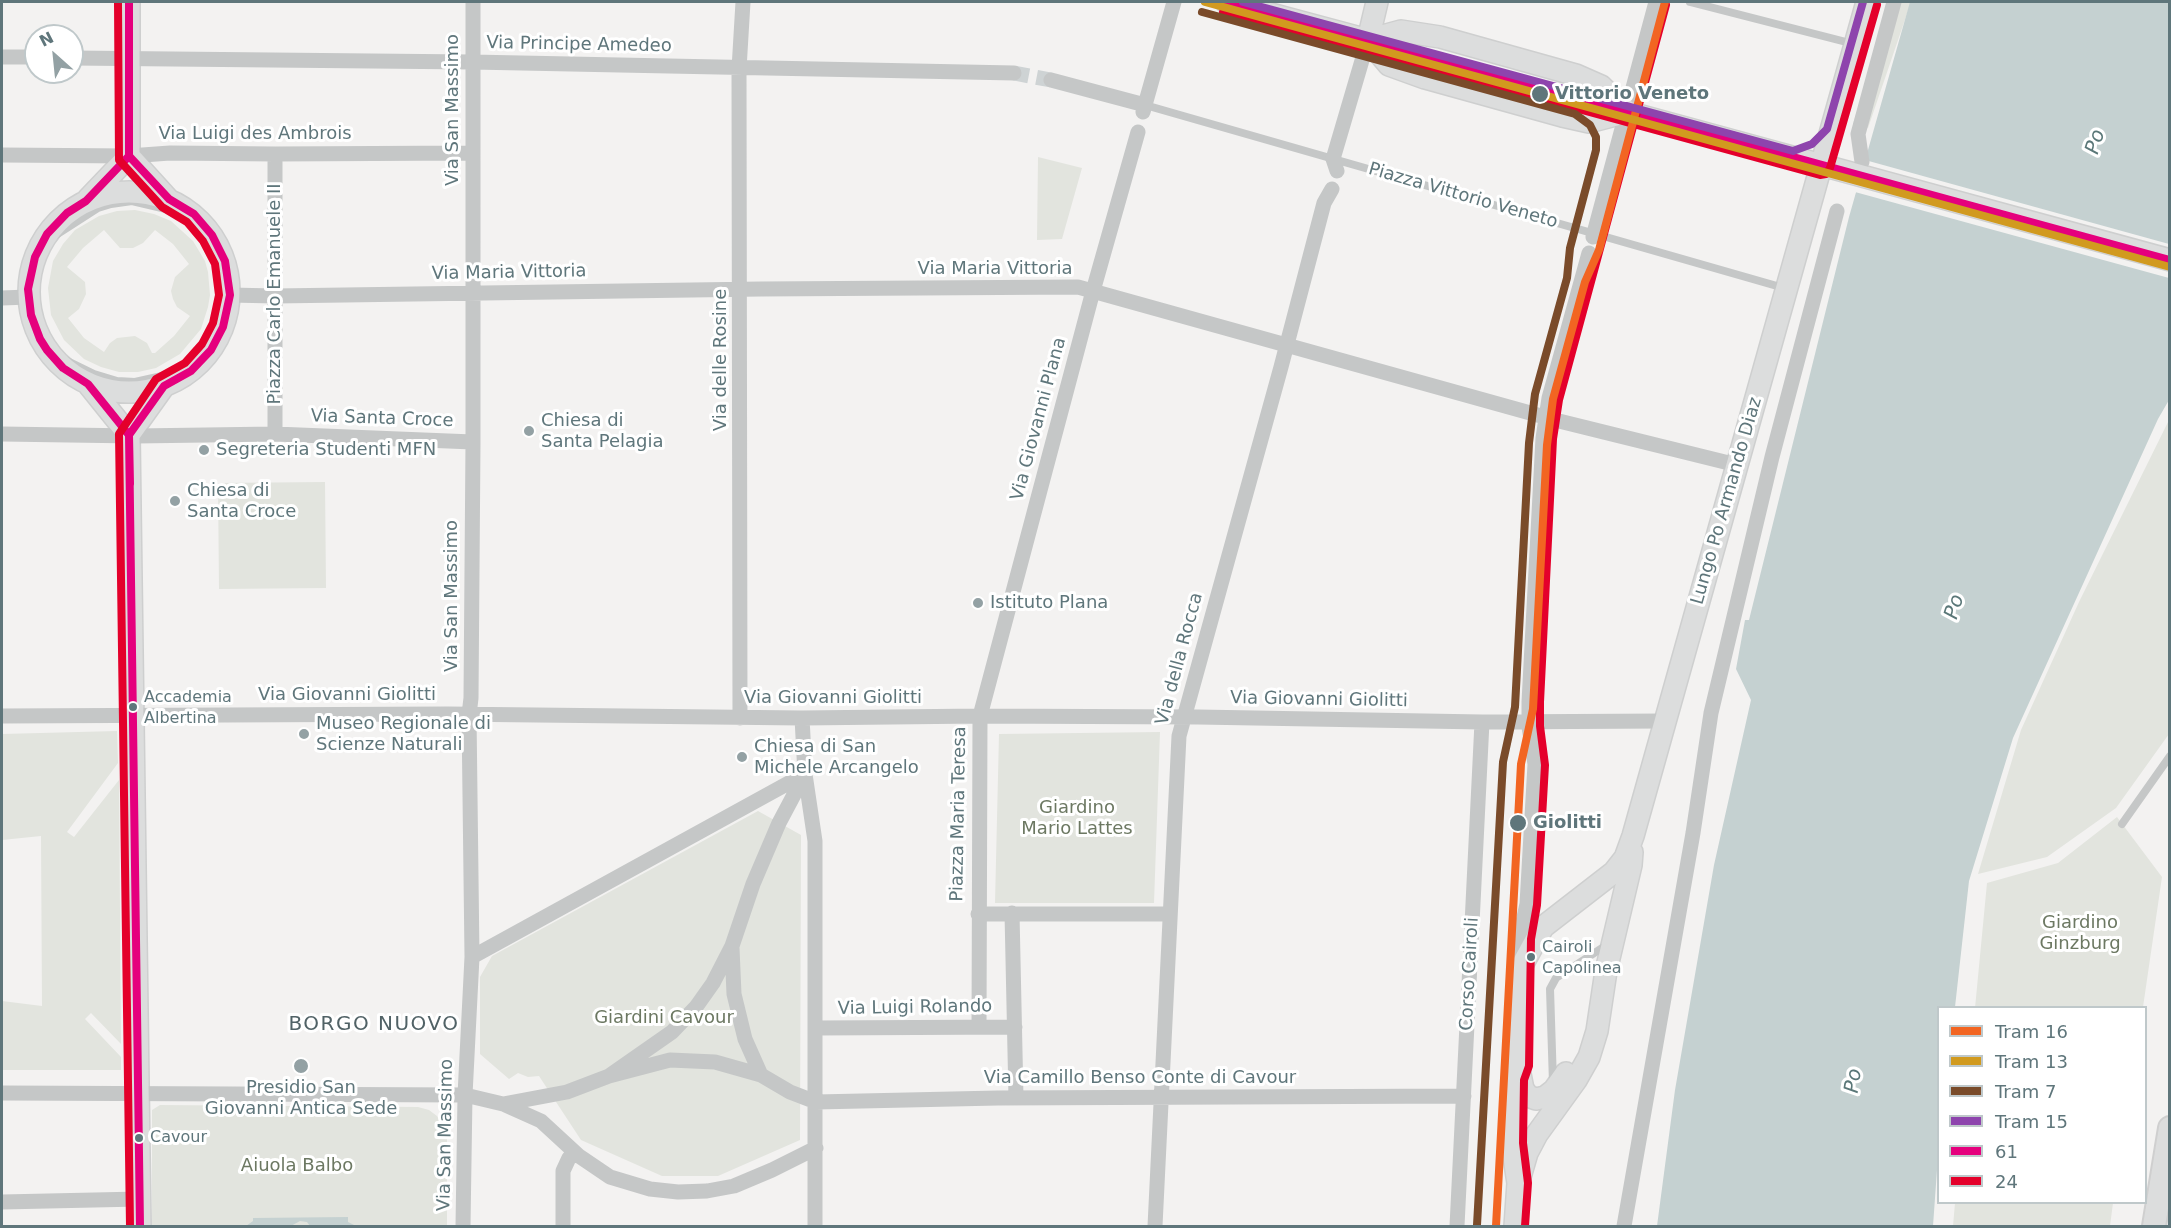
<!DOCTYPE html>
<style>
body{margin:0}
#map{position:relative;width:2171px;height:1228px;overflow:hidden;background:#f3f2f1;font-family:"DejaVu Sans",sans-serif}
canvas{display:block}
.frame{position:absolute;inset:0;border:3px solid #5f767b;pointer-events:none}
.legend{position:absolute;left:1937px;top:1006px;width:210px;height:198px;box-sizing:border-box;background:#fff;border:2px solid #bfc8ca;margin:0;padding:8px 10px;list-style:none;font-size:18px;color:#5f767b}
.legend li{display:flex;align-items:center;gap:12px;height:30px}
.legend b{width:30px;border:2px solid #bfc8ca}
.north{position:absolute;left:24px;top:24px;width:60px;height:60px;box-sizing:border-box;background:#fff;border:2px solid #bfc8ca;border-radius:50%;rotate:333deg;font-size:16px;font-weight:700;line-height:24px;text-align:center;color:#5f767b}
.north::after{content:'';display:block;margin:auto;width:21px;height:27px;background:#93a1a4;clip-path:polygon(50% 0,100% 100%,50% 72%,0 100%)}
</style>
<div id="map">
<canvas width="2171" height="1228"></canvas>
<div class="frame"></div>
<ul class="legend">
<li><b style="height:8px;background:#f26522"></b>Tram 16</li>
<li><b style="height:8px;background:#d19a1f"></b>Tram 13</li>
<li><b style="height:8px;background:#7a4b2a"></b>Tram 7</li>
<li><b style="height:8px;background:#8e44ad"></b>Tram 15</li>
<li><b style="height:8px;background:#e5007d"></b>61</li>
<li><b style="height:8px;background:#e4002b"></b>24</li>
</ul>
<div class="north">N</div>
</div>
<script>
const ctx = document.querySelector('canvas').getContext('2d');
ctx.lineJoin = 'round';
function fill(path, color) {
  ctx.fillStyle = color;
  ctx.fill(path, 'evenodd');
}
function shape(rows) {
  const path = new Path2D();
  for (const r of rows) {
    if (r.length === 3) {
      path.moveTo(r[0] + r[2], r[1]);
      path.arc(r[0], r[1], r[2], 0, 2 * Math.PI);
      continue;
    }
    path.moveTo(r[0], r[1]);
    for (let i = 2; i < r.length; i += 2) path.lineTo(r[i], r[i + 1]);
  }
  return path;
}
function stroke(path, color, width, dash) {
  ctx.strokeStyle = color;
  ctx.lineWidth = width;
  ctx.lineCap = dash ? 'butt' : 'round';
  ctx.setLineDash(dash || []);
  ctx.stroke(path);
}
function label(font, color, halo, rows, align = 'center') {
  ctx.font = font + ' "DejaVu Sans",sans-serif';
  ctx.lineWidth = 6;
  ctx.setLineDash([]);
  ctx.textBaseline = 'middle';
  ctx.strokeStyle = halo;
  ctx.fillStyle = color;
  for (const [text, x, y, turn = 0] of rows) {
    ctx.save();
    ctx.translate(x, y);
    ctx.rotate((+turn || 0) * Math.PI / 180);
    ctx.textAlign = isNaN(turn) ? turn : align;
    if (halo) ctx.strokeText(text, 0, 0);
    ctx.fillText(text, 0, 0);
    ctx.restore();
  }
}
const green = shape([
 [1890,2,1911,2,1868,128,1853,124],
 [1038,157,1082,168,1062,239,1037,240],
 [135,210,154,214,171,221,193,241,205,261,208,272,210,295,208,307,201,329,180,354,156,368,138,372,119,372,101,367,84,359,64,340,51,315,48,288,53,261,63,244,75,230,99,216,117,211],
 [104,230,120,248,133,248,143,243,155,230,173,244,189,264,175,277,171,291,173,299,177,307,190,316,174,336,155,353,152,353,147,343,135,336,117,338,110,343,104,352,84,338,68,318,79,309,86,294,85,282,67,267,83,248],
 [2169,420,2169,734,2116,808,2047,857,1978,874,2021,730,2079,602],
 [325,482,326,588,219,589,218,483],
 [117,731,118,763,67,832,74,837,119,780,121,1044,91,1013,85,1019,121,1057,121,1070,2,1070,2,1001,42,1006,41,836,2,840,2,734],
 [1160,732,1154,903,995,903,999,734],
 [758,811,801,835,800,1140,718,1176,662,1176,581,1140,539,1076,528,1077,518,1073,509,1079,480,1054,480,977,492,956],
 [2117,817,2162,877,2143,1007,1975,1008,1987,883,2058,863],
 [160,1105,418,1107,429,1110,437,1116,447,1133,447,1226,152,1226,152,1110],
 [1955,1203,1955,1202,2113,1203,2110,1226,1953,1226]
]);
const water = shape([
 [1910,2,2169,2,2169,400,2158,419,2013,738,1969,881,1955,1007,1938,1008,1938,1156,1933,1226,1657,1226,1675,1090,1714,865,1751,700,1736,669,1745,620,1749,620,1849,217],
 [348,1217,348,1222,356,1226,310,1226,307,1222,300,1221,291,1226,246,1226,253,1221,253,1218]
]);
const pier = shape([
 [1865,160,2169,244,2169,278,1855,192]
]);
const streetTunnel = shape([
 [1014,73,1051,80]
]);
const lane = shape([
 [1690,2,1854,44],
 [1378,43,1615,108],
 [1145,105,1784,288],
 [39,246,98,208,111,204,132,201,166,209,212,235],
 [49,352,94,374,117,381,135,382,162,376,184,367,218,339],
 [2122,824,2170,756],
 [1553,1083,1550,989,1556,978,1602,948]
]);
const street = shape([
 [2,57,36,57],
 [72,58,472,62,1014,73],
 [1051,80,1145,105],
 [1143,112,1174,2],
 [2,155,129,156,170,153,275,154,472,153],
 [1862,162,1858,134,1894,2],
 [1337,171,1333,159,1368,40],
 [1593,237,1656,2],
 [230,295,275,296,761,289,1078,287,1559,421,1737,465],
 [2,298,28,297],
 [2,434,136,436,275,434,473,442],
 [275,434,275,154],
 [2,716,448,714,802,718,980,716,1198,717,1482,722,1664,721],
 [740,718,739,69,743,2],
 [802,718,805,774,815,841,815,1226],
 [1012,913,1016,1098],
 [978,914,1169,914],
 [732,948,734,994,745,1039,761,1075],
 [472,957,805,774],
 [1520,966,1522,926,1527,904,1535,764,1529,727,1529,702,1543,438,1549,398,1589,253],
 [979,1027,980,716,1093,291,1138,132],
 [816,1028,1015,1027],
 [609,1076,670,1060,715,1062,761,1075,790,1092,816,1102,998,1098,1464,1096],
 [2,1093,465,1095,503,1104,541,1121,579,1156,610,1177,650,1189,678,1192,707,1191,734,1186,772,1170,816,1148],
 [503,1104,567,1092,609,1076,672,1032,696,1007,713,983,732,946,753,884,779,823,805,774],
 [2,1202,140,1199],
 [463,1226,465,1095,472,957,469,715,471,698,473,442,473,2],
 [563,1226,563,1171,569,1158,576,1154],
 [1155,1226,1179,736,1281,367,1324,203,1332,189],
 [1457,1226,1482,722],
 [1624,1226,1693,833,1711,713,1772,457,1837,211]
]);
const secondary = shape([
 [129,2,129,156,168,199],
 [1226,2,1368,40,1401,31,1440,37,1576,75,1601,86,1627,112],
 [1368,40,1389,65,1425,78,1562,116,1589,122,1627,112,2170,260],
 [1368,40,1377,2],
 [129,292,100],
 [88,199,129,156],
 [88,384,129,435,140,1226],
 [129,435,164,386],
 [1519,1069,1523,1089,1528,1096,1536,1099,1545,1097,1554,1090,1566,1073],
 [1520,1177,1527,1153,1537,1134,1576,1080,1589,1057,1597,1031,1606,971,1631,865,1632,852],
 [1515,1226,1518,1183,1512,1144,1514,1078,1519,1065,1520,969,1543,927,1614,872,1625,858,1633,836,1867,2]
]);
const primary = shape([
 [2154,1226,2170,1128]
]);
const bus1 = shape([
 [129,2,129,156,169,199,194,214,212,235,225,261,230,295,223,327,211,350,191,371,164,386,129,435,140,1226],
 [1226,2,2170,260],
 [129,106,129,156,86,201,67,213,47,234,35,257,28,289,31,315,40,339,47,350,63,368,88,384,129,435,130,484]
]);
const bus2 = shape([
 [118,2,119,160,162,207,187,222,203,241,215,264,219,295,213,323,202,344,185,363,156,379,119,434,130,1226],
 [1223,12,1820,175,1826,174,1830,168,1877,5],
 [1525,1226,1528,1183,1523,1143,1524,1080,1529,1066,1531,939,1537,905,1545,765,1540,726,1540,702,1553,439,1559,400,1666,5]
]);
const tram1 = shape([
 [1496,1226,1521,764,1533,709,1547,445,1553,399,1585,282,1599,250,1665,2]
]);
const tram2 = shape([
 [1205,2,2170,267]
]);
const tram3 = shape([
 [1202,12,1575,114,1590,125,1596,137,1596,150,1570,248,1567,278,1535,394,1529,443,1515,707,1503,762,1477,1225]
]);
const tram4 = shape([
 [1243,2,1793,151,1812,144,1827,129,1863,2]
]);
const markers = [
 [1540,94,9,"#5f767b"],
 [529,431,6,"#93a1a4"],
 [204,450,6,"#93a1a4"],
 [175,501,6,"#93a1a4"],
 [978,603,6,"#93a1a4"],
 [133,707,5,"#5f767b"],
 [304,734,6,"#93a1a4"],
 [742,757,6,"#93a1a4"],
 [1518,823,9,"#5f767b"],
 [1531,957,5,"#5f767b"],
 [301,1066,8,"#93a1a4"],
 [139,1138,5,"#5f767b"]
];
const busNames = [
 ["Accademia",144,698],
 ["Albertina",144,719],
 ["Cairoli",1542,948],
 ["Capolinea",1542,969],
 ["Cavour",150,1138]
];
const streetNames = [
 ["Via Principe Amedeo",579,45,1],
 ["Via San Massimo",453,110,-90],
 ["Via Luigi des Ambrois",255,134],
 ["Piazza Vittorio Veneto",1463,196,16],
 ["Via Maria Vittoria",995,269],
 ["Via Maria Vittoria",509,273,-1],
 ["Piazza Carlo Emanuele II",275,294,-90],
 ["Via delle Rosine",721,360,-90],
 ["Via Santa Croce",382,419,2],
 ["Via Giovanni Plana",1039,419,-75],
 ["Lungo Po Armando Diaz",1727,501,-74],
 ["Via San Massimo",452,596,-90],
 ["Via della Rocca",1180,659,-75],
 ["Via Giovanni Giolitti",347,695],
 ["Via Giovanni Giolitti",833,698],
 ["Via Giovanni Giolitti",1319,700,1],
 ["Piazza Maria Teresa",959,814,-89],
 ["Corso Cairoli",1470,974,-87],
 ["Via Luigi Rolando",915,1008,-1],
 ["Via Camillo Benso Conte di Cavour",1140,1078],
 ["Via San Massimo",446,1135,-89]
];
const stopNames = [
 ["Vittorio Veneto",1555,94],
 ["Giolitti",1533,823]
];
const poiNames = [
 ["Chiesa di",541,421],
 ["Santa Pelagia",541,442],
 ["Segreteria Studenti MFN",216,450],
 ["Chiesa di",187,491],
 ["Santa Croce",187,512],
 ["Istituto Plana",990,603],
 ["Museo Regionale di",316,724],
 ["Scienze Naturali",316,745],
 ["Chiesa di San",754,747],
 ["Michele Arcangelo",754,768],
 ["Presidio San",301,1088,"center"],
 ["Giovanni Antica Sede",301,1109,"center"]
];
const parkNames = [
 ["Giardino",1077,808],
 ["Mario Lattes",1077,829],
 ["Giardino",2080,923],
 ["Ginzburg",2080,944],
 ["Giardini Cavour",664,1018],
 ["Aiuola Balbo",297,1166]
];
const waterNames = [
 ["Po",2096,142,-73],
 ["Po",1955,607,-73],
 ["Po",1854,1081,-82]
];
const neighbourhoodNames = [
 ["BORGO NUOVO",374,1025]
];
fill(green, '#e2e4de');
fill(water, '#c5d1d1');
fill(pier, '#f3f2f1');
stroke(streetTunnel, '#ced3d4', 15, [15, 8]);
stroke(secondary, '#cecfcf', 24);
stroke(primary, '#cfcfcf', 26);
stroke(lane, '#c5c7c7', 8);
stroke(street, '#c5c7c7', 15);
stroke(secondary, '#dcdddd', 21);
stroke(primary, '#dcdddd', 22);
stroke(bus1, '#e5007d', 8);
stroke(bus2, '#e4002b', 8);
stroke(tram1, '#f26522', 8);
stroke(tram2, '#d19a1f', 8);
stroke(tram3, '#7a4b2a', 8);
stroke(tram4, '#8e44ad', 8);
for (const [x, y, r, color] of markers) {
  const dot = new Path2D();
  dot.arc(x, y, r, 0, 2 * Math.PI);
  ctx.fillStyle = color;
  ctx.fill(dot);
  stroke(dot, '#fff', 2);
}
label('16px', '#5f767b', '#fff', busNames, 'left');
label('18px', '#5f767b', '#fff', streetNames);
label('bold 18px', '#5f767b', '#fff', stopNames, 'left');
label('18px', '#5f767b', '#fff', poiNames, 'left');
label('18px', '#6c7862', '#fff', parkNames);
label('italic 20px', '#5a7778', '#fff', waterNames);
ctx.letterSpacing = '1.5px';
label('20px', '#516266', '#fff', neighbourhoodNames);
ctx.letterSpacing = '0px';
</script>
